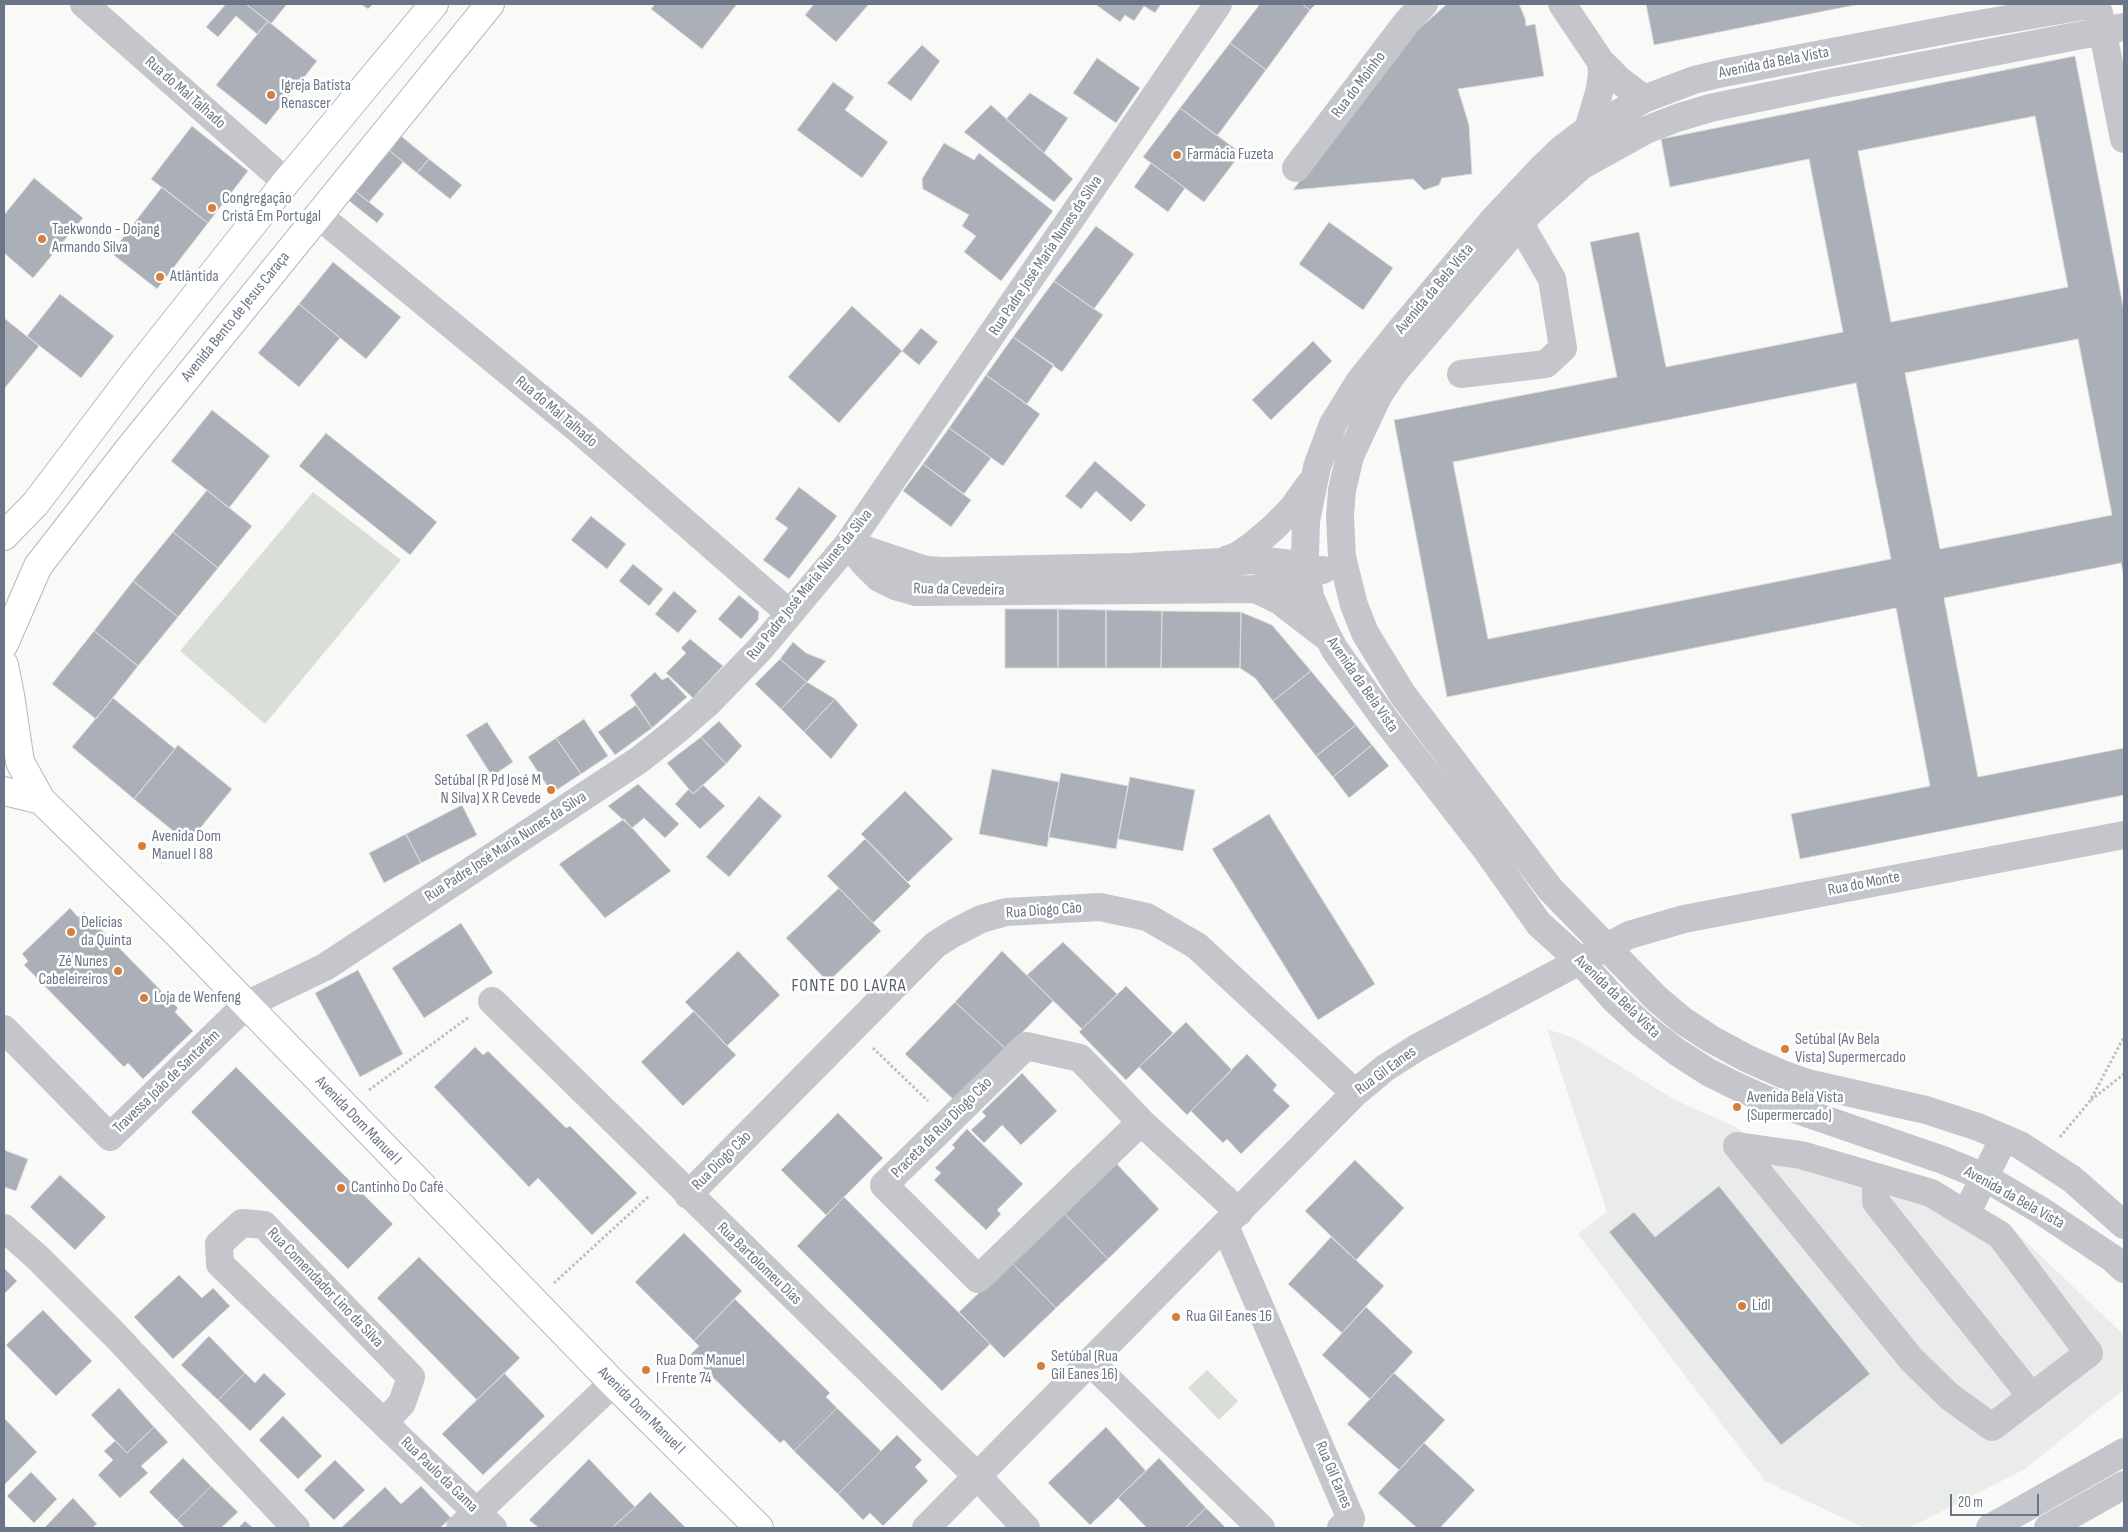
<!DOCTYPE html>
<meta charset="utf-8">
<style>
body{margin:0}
#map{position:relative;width:2128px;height:1532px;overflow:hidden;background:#f9faf8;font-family:"Sofia Sans Condensed",sans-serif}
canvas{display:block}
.frame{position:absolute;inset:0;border:5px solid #6b7587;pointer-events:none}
.scale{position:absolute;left:1950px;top:1494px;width:89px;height:22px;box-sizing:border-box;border:2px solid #6b7587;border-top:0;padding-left:6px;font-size:15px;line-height:18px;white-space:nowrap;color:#6b7587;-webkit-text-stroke:4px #fff;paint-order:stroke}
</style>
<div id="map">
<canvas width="2128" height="1532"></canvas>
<div class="frame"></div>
<div class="scale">20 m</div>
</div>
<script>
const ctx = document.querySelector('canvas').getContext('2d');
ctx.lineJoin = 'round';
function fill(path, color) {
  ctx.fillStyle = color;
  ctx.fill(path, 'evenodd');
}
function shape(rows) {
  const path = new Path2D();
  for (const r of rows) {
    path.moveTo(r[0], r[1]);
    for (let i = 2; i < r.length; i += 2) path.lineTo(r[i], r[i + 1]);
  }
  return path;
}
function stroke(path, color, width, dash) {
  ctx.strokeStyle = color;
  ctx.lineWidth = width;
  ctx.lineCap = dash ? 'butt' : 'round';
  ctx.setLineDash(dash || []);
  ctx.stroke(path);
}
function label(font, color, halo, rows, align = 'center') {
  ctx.font = font + ' "Sofia Sans Condensed",sans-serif';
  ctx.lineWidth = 5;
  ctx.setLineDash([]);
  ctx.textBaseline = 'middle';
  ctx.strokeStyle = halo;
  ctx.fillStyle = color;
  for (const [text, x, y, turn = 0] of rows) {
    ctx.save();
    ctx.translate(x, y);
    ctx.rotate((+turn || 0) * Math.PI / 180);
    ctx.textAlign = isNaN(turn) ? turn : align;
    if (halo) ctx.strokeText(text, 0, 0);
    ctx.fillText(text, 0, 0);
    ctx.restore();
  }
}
const built = shape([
 [1547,1029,1574,1038,1675,1100,1732,1125,1781,1156,1958,1201,2000,1217,2124,1335,2124,1389,2025,1469,1909,1528,1864,1528,1765,1481,1578,1234,1607,1212]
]);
const green = shape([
 [313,492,401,560,265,724,180,651],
 [1207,1370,1238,1401,1219,1420,1188,1388]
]);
const building = shape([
 [226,4,246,4,268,21,257,34,236,16,218,37,206,27,226,4],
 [246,4,287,4,271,24,246,4],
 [361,4,373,4,368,9,361,4],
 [655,4,737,4,702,49,651,9,655,4],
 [814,4,869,4,836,42,805,15,814,4],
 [1095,4,1161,4,1155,13,1144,6,1134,21,1125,15,1120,22,1095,4],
 [1260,4,1302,4,1310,10,1266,70,1230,43,1260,4],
 [1302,4,1316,4,1310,10,1302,4],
 [1447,4,1519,4,1525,18,1526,26,1535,24,1544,76,1458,89,1469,125,1472,174,1442,178,1439,185,1424,190,1413,179,1293,190,1405,41,1447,4],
 [1646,4,1860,4,1654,45,1646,4],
 [268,21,317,61,266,125,216,85,268,21],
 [1230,43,1266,70,1217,136,1180,108,1230,43],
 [922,45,940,61,911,101,887,83,922,45],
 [2075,56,2124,311,2124,577,2121,563,1944,598,1978,777,2124,748,2124,795,1800,859,1791,814,1930,786,1896,608,1447,697,1394,420,1617,377,1590,242,1639,232,1666,367,1843,332,1809,159,1670,187,1661,139,2075,56],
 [2035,116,2068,287,1891,322,1858,151,2035,116],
 [2078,339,2112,515,1940,549,1905,373,2078,339],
 [1856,383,1891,559,1488,639,1453,462,1856,383],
 [1097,58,1140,88,1116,123,1073,93,1097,58],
 [833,82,854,97,845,110,888,142,862,178,797,130,833,82],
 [1030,93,1068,118,1044,153,1006,119,1030,93],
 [991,105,1073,179,1054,202,964,132,991,105],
 [1180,108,1241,153,1204,202,1143,157,1180,108],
 [192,126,248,171,208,223,151,179,192,126],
 [401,136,429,159,417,173,390,151,401,136],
 [944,143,974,160,979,153,1053,211,1001,281,964,252,976,236,962,226,969,215,923,189,922,179,944,143],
 [390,151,403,162,369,202,355,191,390,151],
 [429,159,462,185,450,199,417,173,429,159],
 [1151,163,1185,188,1168,212,1134,187,1151,163],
 [34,178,83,218,33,278,4,253,4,215,34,178],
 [162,187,208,223,157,289,111,253,162,187],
 [355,191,384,214,377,223,348,200,355,191],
 [1329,222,1393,268,1363,310,1299,264,1329,222],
 [1096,226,1134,254,1094,309,1054,281,1096,226],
 [333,262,401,317,366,359,299,304,333,262],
 [1054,281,1103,315,1062,372,1013,337,1054,281],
 [60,294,114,336,81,378,27,336,60,294],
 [299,304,340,338,299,387,258,353,299,304],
 [852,306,902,351,839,423,788,377,852,306],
 [4,318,39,346,4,389,4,318],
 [921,328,938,342,919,365,902,351,921,328],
 [1013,337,1054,365,1027,404,986,375,1013,337],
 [1313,341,1332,361,1271,420,1252,400,1313,341],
 [986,375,1040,414,1003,466,949,428,986,375],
 [212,410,270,456,229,508,171,461,212,410],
 [949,428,991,458,964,494,923,464,949,428],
 [326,433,437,522,410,555,299,466,326,433],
 [1095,461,1146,505,1131,522,1096,491,1081,509,1065,496,1095,461],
 [923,464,971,500,951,527,903,491,923,464],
 [799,487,837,516,789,579,763,560,788,528,775,519,799,487],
 [207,490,252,526,218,568,173,532,207,490],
 [591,516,626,544,607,569,571,540,591,516],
 [173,532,218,568,178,617,133,581,173,532],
 [633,564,663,589,649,606,619,581,633,564],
 [133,581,178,617,138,666,94,631,133,581],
 [674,591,697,611,678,633,655,614,674,591],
 [739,595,759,612,758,620,741,639,718,619,739,595],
 [1005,609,1058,609,1058,668,1005,668,1005,609],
 [1058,609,1106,610,1106,668,1058,668,1058,609],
 [1106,610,1162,611,1161,668,1106,668,1106,610],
 [1162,611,1241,612,1240,668,1161,668,1162,611],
 [1241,612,1272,625,1311,671,1273,701,1255,678,1240,668,1241,612],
 [94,631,138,666,96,719,52,684,94,631],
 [690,639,723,666,693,698,666,673,686,653,681,648,690,639],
 [793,642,806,653,826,661,807,682,780,659,793,642],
 [780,659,807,682,781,709,755,684,780,659],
 [1311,671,1356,725,1316,756,1273,701,1311,671],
 [655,672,662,680,668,677,687,697,652,728,630,695,655,672],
 [807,682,835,699,804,732,781,709,807,682],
 [113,698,175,749,134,799,72,747,113,698],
 [835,699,858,725,831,759,804,732,835,699],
 [636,705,652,728,615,755,598,732,636,705],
 [584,719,608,756,581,774,556,738,584,719],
 [719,721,742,746,726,764,701,737,719,721],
 [487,722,513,762,492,776,466,735,487,722],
 [1356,725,1372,745,1333,777,1316,756,1356,725],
 [701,737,726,764,693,794,667,763,701,737],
 [556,738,581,774,552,793,528,757,556,738],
 [178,745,232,789,188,843,134,799,178,745],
 [1372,745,1389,766,1349,798,1333,777,1372,745],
 [992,769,1059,782,1047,847,979,834,992,769],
 [1061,773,1128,786,1116,849,1048,837,1061,773],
 [1130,777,1195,790,1183,851,1118,839,1130,777],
 [638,784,679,824,665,838,644,818,632,828,608,806,638,784],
 [703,785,725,806,700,829,675,804,689,789,693,794,703,785],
 [905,791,953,839,908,882,861,834,905,791],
 [759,796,782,816,729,877,706,857,759,796],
 [462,805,477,835,421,863,406,834,462,805],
 [1269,814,1375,984,1318,1020,1212,849,1269,814],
 [624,819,671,871,605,918,559,864,624,819],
 [406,834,421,863,384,883,369,853,406,834],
 [865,839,911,886,873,923,827,876,865,839],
 [839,888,881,931,828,982,786,938,839,888],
 [70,908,78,917,84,912,178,1008,175,1012,193,1031,143,1079,128,1063,124,1067,24,965,28,961,22,954,70,908],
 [461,923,493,973,424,1018,392,968,461,923],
 [1063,942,1117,994,1082,1029,1027,975,1063,942],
 [738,951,780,995,727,1046,685,1002,738,951],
 [1002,951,1053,1001,1006,1049,955,1002,1002,951],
 [358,970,403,1054,360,1077,315,993,358,970],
 [1126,986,1173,1033,1126,1080,1079,1032,1126,986],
 [955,1002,1006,1049,956,1102,905,1054,955,1002],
 [694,1011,736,1055,683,1106,641,1062,694,1011],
 [1186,1022,1232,1070,1187,1115,1139,1067,1186,1022],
 [475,1047,483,1055,488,1051,566,1128,570,1126,637,1193,592,1235,538,1178,529,1187,434,1087,475,1047],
 [1247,1054,1277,1085,1273,1090,1290,1106,1241,1154,1227,1139,1223,1143,1191,1111,1247,1054],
 [236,1067,393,1224,348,1269,191,1112,236,1067],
 [1022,1073,1057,1111,1021,1145,1002,1125,984,1143,971,1130,986,1116,982,1112,1022,1073],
 [838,1113,883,1158,826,1215,781,1170,838,1113],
 [967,1129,1023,1184,997,1210,1001,1214,986,1230,934,1180,941,1173,935,1168,955,1148,952,1145,967,1129],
 [4,1150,28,1159,16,1191,4,1187,4,1150],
 [1355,1160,1404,1208,1356,1260,1305,1211,1355,1160],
 [1115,1162,1159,1209,1108,1259,1063,1212,1115,1162],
 [60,1175,106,1217,75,1250,30,1207,60,1175],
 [1719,1186,1870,1374,1781,1445,1609,1232,1634,1212,1655,1237,1719,1186],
 [844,1197,990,1344,942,1391,797,1246,844,1197],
 [1063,1212,1108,1259,1056,1308,1011,1262,1063,1212],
 [684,1233,742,1291,694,1341,635,1282,684,1233],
 [1331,1237,1384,1286,1342,1333,1288,1284,1331,1237],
 [419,1257,520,1358,477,1400,377,1298,419,1257],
 [1011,1262,1056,1308,1004,1358,959,1312,1011,1262],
 [4,1268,17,1281,4,1294,4,1268],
 [179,1275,202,1298,213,1288,230,1306,173,1359,134,1317,179,1275],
 [735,1299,830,1393,826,1397,837,1408,794,1451,784,1440,780,1443,690,1355,699,1346,694,1341,735,1299],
 [1366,1307,1413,1352,1370,1399,1322,1355,1366,1307],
 [43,1310,92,1361,56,1396,6,1345,43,1310],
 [209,1336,245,1373,218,1400,181,1365,209,1336],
 [245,1373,255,1383,264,1373,286,1394,250,1431,218,1400,245,1373],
 [504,1373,545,1416,483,1475,442,1434,504,1373],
 [1394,1373,1445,1420,1399,1470,1347,1424,1394,1373],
 [119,1388,154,1427,127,1453,91,1415,119,1388],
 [837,1408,881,1451,838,1494,794,1451,837,1408],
 [283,1416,322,1456,298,1479,259,1440,283,1416],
 [4,1418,37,1452,4,1485,4,1418],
 [154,1427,168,1442,141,1466,148,1473,120,1498,98,1475,113,1460,104,1451,115,1441,127,1453,154,1427],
 [1106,1427,1146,1471,1090,1525,1048,1483,1106,1427],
 [897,1435,922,1460,915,1467,928,1481,883,1526,870,1513,863,1520,838,1494,897,1435],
 [1424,1443,1475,1490,1440,1528,1417,1528,1378,1493,1424,1443],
 [183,1458,211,1486,177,1520,149,1492,183,1458],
 [1159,1458,1206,1508,1185,1528,1147,1528,1118,1498,1159,1458],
 [589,1459,635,1507,612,1528,539,1528,529,1520,589,1459],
 [335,1460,365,1490,334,1520,304,1490,335,1460],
 [31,1472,57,1499,34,1523,7,1496,31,1472],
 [211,1486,238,1512,221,1528,185,1528,177,1520,211,1486],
 [421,1486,451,1518,440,1528,341,1528,385,1487,401,1504,421,1486],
 [650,1492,686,1528,612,1528,635,1507,650,1492],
 [73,1498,97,1524,92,1528,44,1528,73,1498],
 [1206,1508,1226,1528,1185,1528,1206,1508],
 [245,1521,253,1528,238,1528,245,1521]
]);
const path = shape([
 [873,1048,928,1101],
 [369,1090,469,1017],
 [2091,1100,2124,1074],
 [2060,1137,2090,1101,2124,1037],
 [554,1283,649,1196]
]);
const minor = shape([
 [84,4,286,182],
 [1562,4,1601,62,1619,80,1644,99],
 [2095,4,1962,27,1723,73,1694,80,1644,99,1583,133,1562,149,1540,170,1494,219,1403,327,1359,382,1333,424,1317,467,1306,521,1305,556,1310,597,1325,631,1335,650,1384,718,1485,848,1539,924,1580,961,1614,999,1643,1026,1677,1052,1708,1072,1736,1086,1765,1099,1943,1160,1984,1177,2040,1210,2112,1258,2124,1269],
 [2099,13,2124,139],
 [2124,27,1826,84,1710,108,1677,118,1646,130,1581,166,1531,211,1395,371,1378,396,1350,456,1342,490,1340,516,1342,557,1354,605,1365,633,1403,695,1550,889,1656,998,1682,1020,1711,1039,1746,1058,1782,1074,1807,1083,1926,1110,1978,1127,2020,1145,2072,1179,2124,1225],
 [1588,130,1600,89,1602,73,1601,62],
 [1296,168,1407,22,1424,4],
 [318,215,579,430,789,613],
 [1461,374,1546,364,1563,348,1552,279,1520,224],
 [848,544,864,563,879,578,895,586,916,592,1255,589,1289,582,1306,571,1323,570],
 [848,544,926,570,942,571,1131,567,1258,560,1291,564,1306,571],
 [1226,560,1237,556,1253,545,1272,529,1292,509,1310,484],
 [1255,589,1280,601,1324,635],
 [492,1001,978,1477,1026,1528],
 [4,1029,110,1137,246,1005,325,967,639,760,677,730,708,703,760,649,848,544,1218,4],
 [1141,1122,978,1279,884,1185,1026,1046,1080,1058,1141,1122,1239,1212],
 [1737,1146,1801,1155,1931,1193,2000,1235,2089,1353,1992,1427,1950,1397,1912,1360,1737,1146],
 [1876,1177,1876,1202,2032,1397],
 [688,1195,935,945,954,933,981,919,1006,912,1100,907,1147,917,1197,946,1355,1093],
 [1966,1214,2004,1138],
 [1225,1226,1351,1519,1341,1528],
 [4,1228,37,1257,115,1335,296,1528],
 [1090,1362,1261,1528],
 [384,1423,402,1403,411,1377,264,1225,242,1223,219,1244,220,1264,384,1423,493,1528],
 [460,1528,613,1383],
 [926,1528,1355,1093,1385,1068,1418,1047,1629,935,1684,919,2124,835],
 [1990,1528,2124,1452],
 [2048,1528,2124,1485]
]);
const major = shape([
 [4,536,36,503,135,372,286,182,434,4],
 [4,644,38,566,129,449,490,4],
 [4,665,10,695,7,714],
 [10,695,20,762,41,800,179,935,613,1383,759,1528],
 [4,791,41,800]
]);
const markers = [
 [271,95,5,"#d67e3c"],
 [1177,155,5,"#d67e3c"],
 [212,208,5,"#d67e3c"],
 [42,239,5,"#d67e3c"],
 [160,277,5,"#d67e3c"],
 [551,790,5,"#d67e3c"],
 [142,846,5,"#d67e3c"],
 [71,932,5,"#d67e3c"],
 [118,971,5,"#d67e3c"],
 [144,998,5,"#d67e3c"],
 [1785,1049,5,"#d67e3c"],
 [1737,1107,5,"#d67e3c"],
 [341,1188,5,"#d67e3c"],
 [1742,1306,5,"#d67e3c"],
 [1176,1317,5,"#d67e3c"],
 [1041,1366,5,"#d67e3c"],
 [646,1370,5,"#d67e3c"]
];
const streetNames = [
 ["Avenida da Bela Vista",1774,63,-11],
 ["Rua do Moinho",1359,85,-53],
 ["Rua do Mal Talhado",185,93,41],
 ["Rua Padre José Maria Nunes da Silva",1046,256,-56],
 ["Avenida da Bela Vista",1435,289,-50],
 ["Avenida Bento de Jesus Caraça",236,317,-51],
 ["Rua do Mal Talhado",556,412,40],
 ["Rua Padre José Maria Nunes da Silva",810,585,-51],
 ["Rua da Cevedeira",959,590,1],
 ["Avenida da Bela Vista",1362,685,55],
 ["Rua Padre José Maria Nunes da Silva",506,847,-33],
 ["Rua do Monte",1864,884,-11],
 ["Rua Diogo Cão",1044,911,-4],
 ["Avenida da Bela Vista",1617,997,44],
 ["Rua Gil Eanes",1386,1071,-36],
 ["Travessa João de Santarém",167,1082,-44],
 ["Avenida Dom Manuel I",358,1121,46],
 ["Praceta da Rua Diogo Cão",942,1128,-45],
 ["Rua Diogo Cão",722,1161,-45],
 ["Avenida da Bela Vista",2014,1198,29],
 ["Rua Bartolomeu Dias",759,1264,44],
 ["Rua Comendador Lino da Silva",325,1288,46],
 ["Avenida Dom Manuel I",641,1411,45],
 ["Rua Paulo da Gama",439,1475,44],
 ["Rua Gil Eanes",1333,1475,67]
];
const poiNames = [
 ["Igreja Batista",281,86],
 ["Renascer",281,104],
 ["Farmácia Fuzeta",1187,155],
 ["Congregação",222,199],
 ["Cristã Em Portugal",222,217],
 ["Taekwondo - Dojang",52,230],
 ["Armando Silva",52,248],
 ["Atlântida",170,277],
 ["Setúbal (R Pd José M",541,781,"right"],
 ["N Silva) X R Cevede",541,799,"right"],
 ["Avenida Dom",152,837],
 ["Manuel I 88",152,855],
 ["Delícias",81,923],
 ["da Quinta",81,941],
 ["Zé Nunes",108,962,"right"],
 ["Cabeleireiros",108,980,"right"],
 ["Loja de Wenfeng",154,998],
 ["Setúbal (Av Bela",1795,1040],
 ["Vista) Supermercado",1795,1058],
 ["Avenida Bela Vista",1747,1098],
 ["(Supermercado)",1747,1116],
 ["Cantinho Do Café",351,1188],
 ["Lidl",1752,1306],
 ["Rua Gil Eanes 16",1186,1317],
 ["Setúbal (Rua",1051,1357],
 ["Gil Eanes 16)",1051,1375],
 ["Rua Dom Manuel",656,1361],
 ["I Frente 74",656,1379]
];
const neighbourhoodNames = [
 ["FONTE DO LAVRA",849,986]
];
fill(built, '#eaebeb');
fill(green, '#d9ded8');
fill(building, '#abb0b8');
stroke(building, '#dbdcda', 1);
stroke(major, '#b5b8be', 30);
stroke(path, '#bcbec1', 3, [2.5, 2.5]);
stroke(minor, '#c4c6cb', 28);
stroke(major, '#fff', 28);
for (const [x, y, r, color] of markers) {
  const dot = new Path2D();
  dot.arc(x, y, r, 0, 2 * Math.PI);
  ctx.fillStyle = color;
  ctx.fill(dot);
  stroke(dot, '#fff', 2);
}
label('16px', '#6b7587', '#fff', streetNames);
label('16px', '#6b7587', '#fff', poiNames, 'left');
ctx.letterSpacing = '1px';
label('18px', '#59606c', '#fff', neighbourhoodNames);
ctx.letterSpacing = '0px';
</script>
